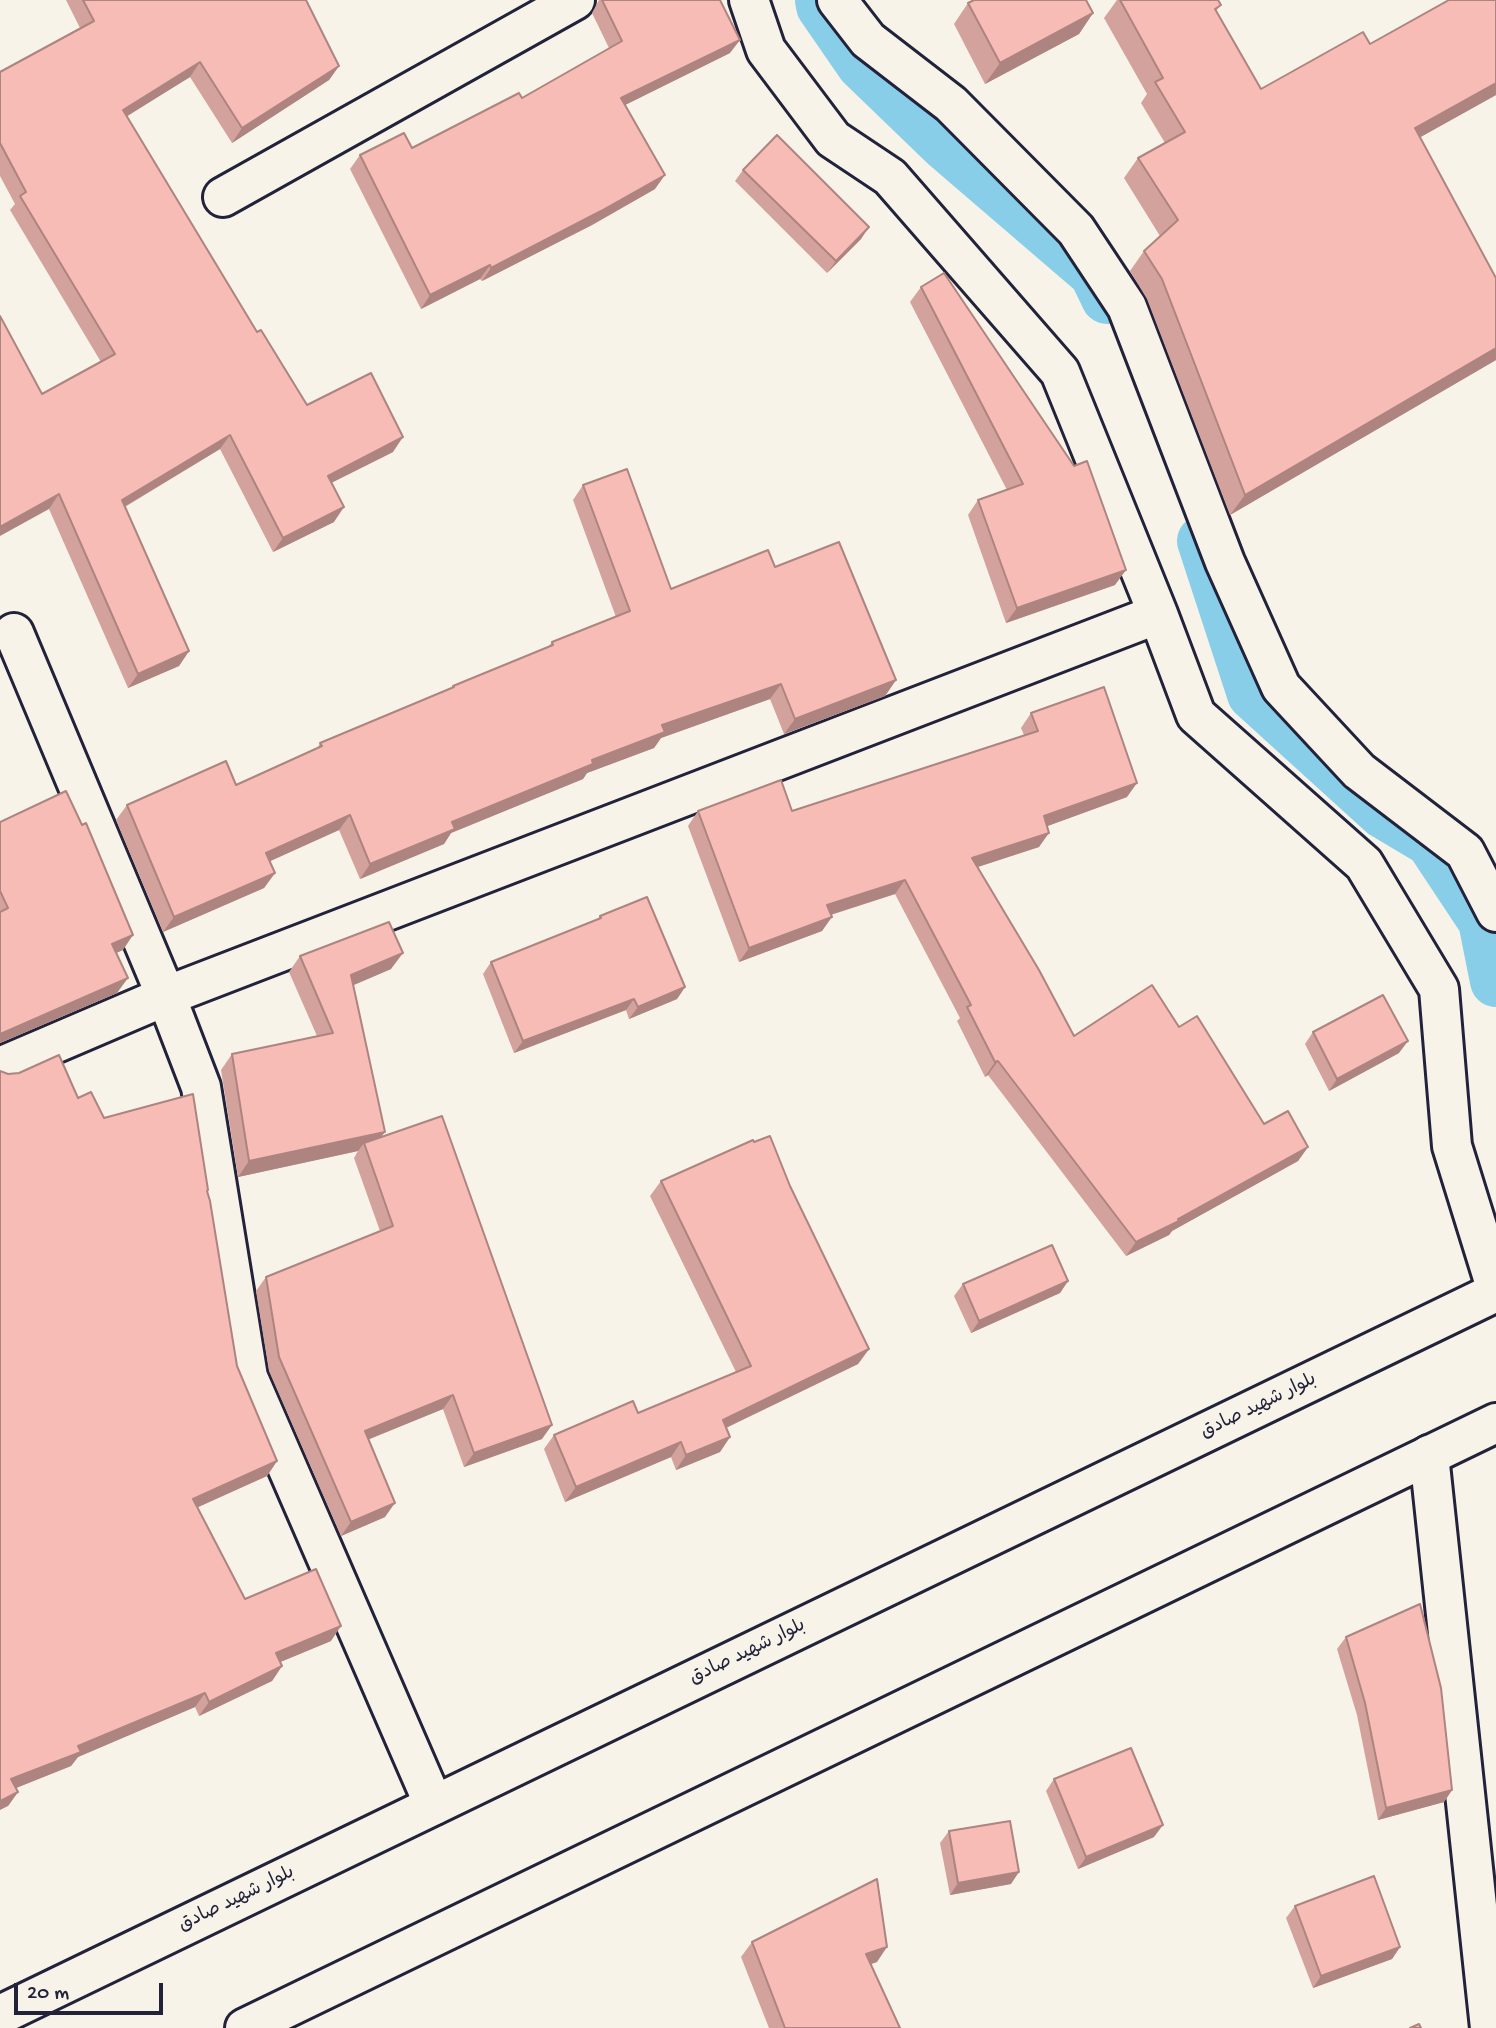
<!DOCTYPE html>
<meta charset="utf-8">
<style>
body{margin:0}
#map{position:relative;width:1496px;height:2028px;overflow:hidden;background:#f7f3e8;font-family:"Gochi Hand",sans-serif}
canvas{display:block}
.scale{position:absolute;left:14px;top:1983px;width:149px;height:32px;box-sizing:border-box;border:4px solid #22223b;border-top:0;padding-left:9px;font-size:21px;line-height:24px;white-space:nowrap;color:#22223b;-webkit-text-stroke:5px #f7f3e8;paint-order:stroke}
</style>
<div id="map">
<canvas width="1496" height="2028"></canvas>
<div class="scale">20 m</div>
</div>
<script>
const ctx = document.querySelector('canvas').getContext('2d');
ctx.lineJoin = 'round';
function shape(rows) {
  const path = new Path2D();
  for (const r of rows) {
    path.moveTo(r[0], r[1]);
    for (let i = 2; i < r.length; i += 2) path.lineTo(r[i], r[i + 1]);
  }
  return path;
}
function stroke(path, color, width, dash) {
  ctx.strokeStyle = color;
  ctx.lineWidth = width;
  ctx.lineCap = dash ? 'butt' : 'round';
  ctx.setLineDash(dash || []);
  ctx.stroke(path);
}
function fill(path, color) {
  ctx.fillStyle = color;
  ctx.fill(path, 'evenodd');
}
function label(font, color, halo, rows, align = 'center') {
  ctx.font = font + ' "Gochi Hand","Playpen Sans Arabic",sans-serif';
  ctx.lineWidth = 6;
  ctx.setLineDash([]);
  ctx.textBaseline = 'middle';
  ctx.strokeStyle = halo;
  ctx.fillStyle = color;
  for (const [text, x, y, turn = 0] of rows) {
    ctx.save();
    ctx.translate(x, y);
    ctx.rotate((+turn || 0) * Math.PI / 180);
    ctx.textAlign = isNaN(turn) ? turn : align;
    if (halo) ctx.strokeText(text, 0, 0);
    ctx.fillText(text, 0, 0);
    ctx.restore();
  }
}
const canal = shape([
 [821,0,822,6,862,64,946,145,1095,273,1107,298],
 [1203,541,1253,694,1384,813,1431,841,1484,921,1496,981]
]);
const minor = shape([
 [749,0,766,50,833,139,890,177,1060,372,1158,614,1196,715,1364,864,1439,989,1452,1146,1496,1288],
 [837,0,868,40,951,104,1076,230,1127,307,1225,562,1281,687,1359,771,1465,852,1496,912],
 [223,197,575,0],
 [14,633,166,996,201,1087,248,1377,434,1805],
 [0,1067,166,996,1158,614],
 [1429,1455,1490,2028]
]);
const major = shape([
 [0,2015,1496,1292],
 [245,2028,1496,1423]
]);
const wall = shape([
 [66,0,306,0,339,66,329,80,232,143,190,77,126,116,257,332,307,405,393,452,331,483,334,522,273,552,220,449,125,507,189,651,179,666,128,688,49,509,42,394,101,362,10,210,15,204,0,176,0,72,80,28],
 [599,0,720,0,730,53,625,105,655,189,592,225,482,281,480,279,421,309,350,169,360,155,412,148,522,98,609,48,592,13],
 [1117,0,1218,0,1221,5,1216,11,1261,89,1370,44,1496,0,1496,95,1420,137,1496,278,1496,360,1230,515,1147,299,1130,271,1144,251,1160,236,1124,178,1138,158,1165,143,1141,103,1147,94,1104,18],
 [968,3,1093,13,1079,34,985,84,954,24],
 [743,170,861,239,827,273,735,181],
 [921,287,1074,466,1115,585,1006,623,968,515,978,500,1007,490,910,302],
 [583,485,671,589,775,567,896,680,885,696,784,734,770,699,661,738,654,748,587,773,583,779,451,833,444,844,360,879,339,830,270,861,275,873,264,888,163,932,116,820,127,805,236,785,317,749,320,743,451,688,453,686,548,647,552,642,616,617,573,500],
 [1031,713,1127,797,1047,826,1039,847,978,867,1074,1036,1179,1027,1264,1124,1308,1147,1298,1161,1172,1231,1169,1235,1126,1256,988,1075,985,1077,957,1021,960,1018,895,894,831,915,822,931,739,962,688,826,698,811,792,811,1024,735,1021,728],
 [0,822,123,950,116,953,117,993,0,1043],
 [600,916,685,987,677,999,629,1019,626,1010,514,1053,483,974,491,962,598,919],
 [300,956,391,969,353,985,381,1138,542,1439,464,1467,443,1409,369,1439,385,1517,341,1536,269,1371,256,1291,266,1277,380,1231,354,1158,358,1151,238,1177,221,1070,232,1054,317,1036,289,972],
 [1313,1032,1399,1053,1329,1091,1305,1044],
 [78,1098,104,1118,208,1190,207,1192,237,1366,277,1461,267,1476,197,1507,245,1599,331,1641,280,1662,282,1666,272,1681,199,1716,195,1707,78,1757,71,1766,16,1788,18,1792,8,1806],
 [754,1142,790,1186,869,1349,858,1364,726,1428,730,1437,720,1452,676,1470,671,1457,565,1502,544,1449,554,1435,638,1413,736,1372,650,1196,661,1181],
 [1068,1281,1060,1293,971,1333,954,1296,963,1284],
 [1346,1637,1452,1790,1444,1802,1378,1820,1357,1715,1337,1649],
 [1054,1779,1154,1837,1078,1869,1046,1791],
 [949,1831,1011,1884,950,1895,940,1843],
 [1295,1906,1400,1947,1392,1959,1313,1988,1286,1918],
 [752,1942,877,1962,871,1964,900,2028,769,2028,741,1957]
]);
const shadedWall = shape([
 [1093,13,1079,34,985,84,1000,63],
 [740,40,730,53,611,112,621,98],
 [200,62,190,77,113,125,123,110],
 [339,66,329,80,232,143,242,128],
 [1496,83,1496,95,1401,148,1415,128],
 [665,175,655,189,592,225,482,281,491,268],
 [869,227,861,239,827,273,836,261],
 [490,265,480,279,421,309,430,295],
 [1496,348,1496,360,1230,515,1245,495],
 [230,435,220,449,112,514,122,500],
 [403,437,393,452,317,490,328,476],
 [59,494,49,509,0,536,0,527],
 [344,507,334,522,273,552,283,538],
 [1126,570,1115,585,1006,623,1017,608],
 [189,651,179,666,128,688,138,674],
 [896,680,885,696,784,734,795,719],
 [781,684,770,699,661,738,654,748,587,773,583,779,451,833,444,844,360,879,370,864,452,822,592,760,662,725],
 [1137,783,1127,797,1034,831,1044,816],
 [350,815,339,830,255,868,266,853],
 [1049,833,1039,847,962,872,972,858],
 [275,873,264,888,163,932,174,917],
 [905,880,895,894,817,919,827,905],
 [832,917,822,931,739,962,749,948],
 [133,935,123,950,102,959,112,944],
 [403,953,391,969,340,991,351,975],
 [128,978,117,993,0,1043,0,1034,2,1032],
 [685,987,677,999,629,1019,638,1007],
 [634,999,626,1010,514,1053,523,1041],
 [1408,1041,1399,1053,1329,1091,1337,1079],
 [998,1061,988,1075,985,1077,995,1062],
 [385,1132,373,1148,364,1143,358,1151,238,1177,249,1161],
 [1308,1147,1298,1161,1172,1231,1169,1235,1126,1256,1136,1242],
 [1068,1281,1060,1293,971,1333,979,1321],
 [869,1349,858,1364,713,1434,723,1420],
 [453,1395,443,1409,355,1445,365,1431],
 [552,1425,542,1439,464,1467,474,1453],
 [730,1437,720,1452,676,1470,686,1455],
 [681,1442,671,1457,565,1502,576,1487],
 [277,1461,267,1476,183,1514,193,1499],
 [395,1503,385,1517,341,1536,351,1522],
 [341,1626,331,1641,266,1668,276,1653],
 [282,1666,272,1681,199,1716,209,1702],
 [205,1693,195,1707,78,1757,71,1766,1,1794,11,1779,78,1746],
 [1452,1790,1444,1802,1378,1820,1386,1808],
 [18,1792,8,1806,0,1810,0,1801],
 [1163,1825,1154,1837,1078,1869,1086,1857],
 [1019,1872,1011,1884,950,1895,958,1883],
 [887,1947,877,1962,856,1969,866,1954],
 [1400,1947,1392,1959,1313,1988,1321,1976]
]);
const building = shape([
 [83,0,306,0,339,66,242,128,200,62,123,110,257,332,261,330,307,405,371,373,403,437,328,476,344,507,283,538,230,435,122,500,189,651,138,674,59,494,0,527,0,316,42,394,115,354,20,196,26,192,0,143,0,72,94,21,83,0],
 [602,0,720,0,740,40,621,98,665,175,601,211,491,268,490,265,430,295,360,155,404,133,412,148,519,93,522,98,622,41,602,0],
 [974,0,1086,0,1093,13,1000,63,968,3,974,0],
 [1120,0,1218,0,1221,5,1215,9,1261,89,1363,32,1370,44,1449,0,1496,0,1496,83,1415,128,1496,278,1496,348,1245,495,1162,279,1144,251,1178,220,1138,158,1185,132,1155,82,1163,78,1120,0],
 [777,135,869,227,836,261,743,170,777,135],
 [944,273,1074,466,1087,461,1126,570,1017,608,978,500,1023,484,921,287,944,273],
 [627,469,671,589,768,550,775,567,839,542,896,680,795,719,781,684,662,725,665,732,592,760,593,764,452,822,455,829,370,864,350,815,266,853,275,873,174,917,127,805,226,761,236,785,322,746,320,743,454,687,453,686,553,645,552,642,630,611,583,485,627,469],
 [1104,687,1137,783,1044,816,1049,833,972,858,1039,970,1074,1036,1152,985,1179,1027,1197,1016,1264,1124,1288,1111,1308,1147,1178,1219,1179,1221,1136,1242,998,1061,995,1062,967,1007,971,1005,905,880,827,905,832,917,749,948,698,811,781,780,792,811,1038,731,1031,713,1104,687],
 [66,791,82,825,86,823,133,935,112,944,128,978,0,1034,0,912,8,908,0,891,0,822,66,791],
 [647,897,685,987,638,1007,634,999,523,1041,491,962,601,918,600,916,647,897],
 [389,922,403,953,351,975,385,1132,249,1161,232,1054,333,1033,300,956,389,922],
 [1383,995,1408,1041,1337,1079,1313,1032,1383,995],
 [59,1055,78,1098,91,1092,104,1118,193,1094,208,1190,207,1191,210,1201,237,1366,277,1461,193,1499,245,1599,316,1569,341,1626,276,1653,282,1666,209,1702,205,1693,78,1746,81,1752,11,1779,18,1792,0,1801,0,1071,8,1074,19,1073,59,1055],
 [442,1116,552,1425,474,1453,453,1395,365,1431,395,1503,351,1522,279,1357,266,1277,393,1226,364,1143,442,1116],
 [770,1136,790,1186,869,1349,723,1420,730,1437,686,1455,681,1442,576,1487,554,1435,633,1401,638,1413,751,1366,661,1181,753,1140,754,1142,770,1136],
 [1052,1245,1068,1281,979,1321,963,1284,1052,1245],
 [1420,1604,1441,1688,1452,1790,1386,1808,1365,1703,1346,1637,1420,1604],
 [1131,1748,1163,1825,1086,1857,1054,1779,1131,1748],
 [1010,1821,1019,1872,958,1883,949,1831,1010,1821],
 [1374,1876,1400,1947,1321,1976,1295,1906,1374,1876],
 [877,1879,887,1947,866,1954,900,2028,785,2028,752,1942,877,1879],
 [1419,2024,1421,2028,1410,2028,1419,2024]
]);
const streetNames = [
 ["بلوار شهید صادق",1259,1407,-26],
 ["بلوار شهید صادق",748,1653,-26],
 ["بلوار شهید صادق",237,1900,-26]
];
stroke(canal, '#88cee9', 52);
stroke(minor, '#22223b', 44);
stroke(major, '#22223b', 44);
stroke(minor, '#f7f3e8', 38);
stroke(major, '#f7f3e8', 38);
fill(wall, '#d4a29c');
fill(shadedWall, '#ad847f');
fill(building, '#f7bcb5');
stroke(building, '#ad847f', 2);
label('19px', '#22223b', '#f7f3e8', streetNames);
</script>
